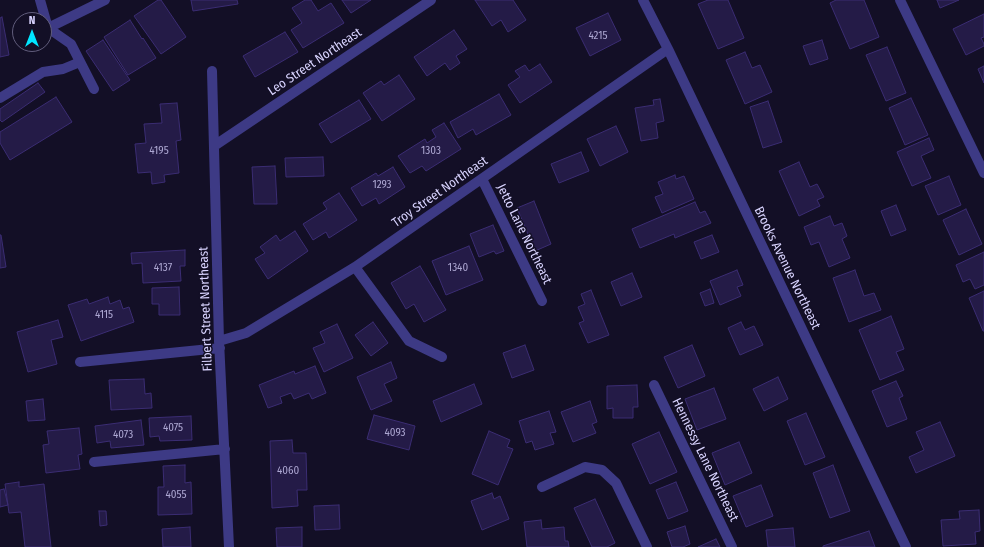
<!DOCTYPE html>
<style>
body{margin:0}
#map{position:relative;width:984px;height:547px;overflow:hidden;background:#130f26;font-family:"Fira Sans Condensed",sans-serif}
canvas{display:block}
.north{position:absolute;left:12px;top:12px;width:40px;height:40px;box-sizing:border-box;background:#130f26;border:1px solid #625e7d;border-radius:50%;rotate:0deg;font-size:11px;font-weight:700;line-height:16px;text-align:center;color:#d9d4ff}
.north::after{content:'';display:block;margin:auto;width:14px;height:18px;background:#00e5ff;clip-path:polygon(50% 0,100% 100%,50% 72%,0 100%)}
</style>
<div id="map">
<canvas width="984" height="547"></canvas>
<div class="north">N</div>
</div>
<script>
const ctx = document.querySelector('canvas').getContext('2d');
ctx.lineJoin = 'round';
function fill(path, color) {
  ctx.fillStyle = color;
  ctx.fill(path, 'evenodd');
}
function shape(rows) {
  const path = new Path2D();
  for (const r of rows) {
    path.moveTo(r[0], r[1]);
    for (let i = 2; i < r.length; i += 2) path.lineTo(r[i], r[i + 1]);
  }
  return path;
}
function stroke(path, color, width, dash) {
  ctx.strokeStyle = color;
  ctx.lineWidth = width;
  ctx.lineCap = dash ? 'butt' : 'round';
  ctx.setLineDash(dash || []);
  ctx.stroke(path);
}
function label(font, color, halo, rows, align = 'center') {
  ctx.font = font + ' "Fira Sans Condensed",sans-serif';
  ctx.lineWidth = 3;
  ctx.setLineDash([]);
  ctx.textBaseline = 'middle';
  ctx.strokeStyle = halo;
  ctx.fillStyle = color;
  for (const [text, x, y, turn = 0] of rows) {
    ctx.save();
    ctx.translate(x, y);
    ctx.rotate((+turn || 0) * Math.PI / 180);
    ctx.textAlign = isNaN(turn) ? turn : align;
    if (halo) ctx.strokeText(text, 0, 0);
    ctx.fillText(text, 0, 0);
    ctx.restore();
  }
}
const building = shape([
 [158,0,161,0,186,37,161,54,134,16,158,0],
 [191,0,237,0,238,4,193,11,191,0],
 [305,0,311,0,318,11,331,3,344,23,303,48,291,30,302,23,292,8,305,0],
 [342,0,371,0,351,13,342,0],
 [475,0,513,0,526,20,508,32,501,20,492,26,475,0],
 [708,0,728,0,744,38,718,49,698,4,708,0],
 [836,0,864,0,879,37,850,49,830,3,836,0],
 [937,0,959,0,940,8,937,0],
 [608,13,621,40,590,56,576,28,608,13],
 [984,14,984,37,981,38,984,44,984,46,966,55,953,29,984,14],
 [2,17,9,55,0,57,0,18,2,17],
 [130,20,142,39,143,38,156,58,128,75,104,37,130,20],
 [454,30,467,49,456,56,460,63,450,70,445,63,427,76,414,57,454,30],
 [285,32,298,52,255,77,243,56,285,32],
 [103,40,130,80,113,91,86,51,103,40],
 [822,40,828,59,810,65,803,46,822,40],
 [887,47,906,93,886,101,866,55,887,47],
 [745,52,752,68,760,65,772,92,745,104,726,60,745,52],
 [540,64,552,82,520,103,508,85,520,77,515,71,525,65,529,71,540,64],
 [984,66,984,83,978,69,984,66],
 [399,75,415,99,382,121,363,93,381,81,384,85,399,75],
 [38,83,45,92,2,122,0,120,0,109,38,83],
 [499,94,511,115,476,135,473,129,458,138,450,122,499,94],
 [56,97,72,122,10,160,0,143,0,132,56,97],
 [911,98,928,135,905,145,889,108,911,98],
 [660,99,664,121,656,123,658,138,641,141,635,108,654,105,653,100,660,99],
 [359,100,371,119,331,143,319,124,359,100],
 [768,101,782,142,763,148,750,107,768,101],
 [177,103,181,140,176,141,179,173,164,175,165,182,152,184,151,172,138,173,135,144,146,143,144,124,162,123,160,104,177,103],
 [444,123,461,149,426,171,422,166,410,173,398,156,425,139,427,143,436,137,432,130,444,123],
 [616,126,628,152,600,166,587,139,616,126],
 [929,138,934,150,921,156,931,178,912,186,897,152,929,138],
 [581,152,589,171,559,183,551,164,581,152],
 [323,157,324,176,286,177,285,158,323,157],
 [799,162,810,187,817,184,824,197,817,200,820,206,799,216,779,171,799,162],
 [275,166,277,204,254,204,252,167,275,166],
 [393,167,405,187,379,204,376,198,362,206,351,188,376,173,378,176,393,167],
 [675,175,676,179,684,176,694,199,662,213,655,197,663,194,658,182,675,175],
 [949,176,961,205,938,215,925,186,949,176],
 [339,193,357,220,329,238,326,232,313,240,303,224,327,209,323,203,339,193],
 [534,201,551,244,535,251,517,208,534,201],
 [695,202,700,213,705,211,711,223,675,238,674,234,640,248,632,229,695,202],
 [896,205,906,230,891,236,881,211,896,205],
 [966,209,982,244,959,255,943,220,966,209],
 [830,216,834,226,842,223,847,236,842,239,850,258,829,267,819,242,811,245,804,227,830,216],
 [493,225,504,251,496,254,494,251,479,257,470,234,493,225],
 [295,231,308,251,268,279,255,259,265,253,260,247,276,235,280,241,295,231],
 [0,235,1,235,6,267,0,268,0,235],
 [712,235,719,252,701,259,694,242,712,235],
 [469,246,483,280,446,295,432,261,469,246],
 [185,250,185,266,180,266,181,281,143,283,142,263,132,264,131,253,185,250],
 [984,252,984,285,975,289,970,279,963,282,956,265,984,252],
 [420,266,446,310,424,322,414,304,406,309,391,283,420,266],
 [737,270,743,285,737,287,741,296,720,305,710,281,737,270],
 [855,270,864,296,874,293,881,310,849,322,833,278,855,270],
 [632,273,642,297,621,306,611,282,632,273],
 [179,287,180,315,159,315,159,304,152,304,152,288,179,287],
 [710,289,714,303,705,306,700,293,710,289],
 [591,290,609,335,588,343,579,323,584,321,578,307,585,304,581,294,591,290],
 [984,291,984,331,983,331,969,298,984,291],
 [108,297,110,304,120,300,123,309,129,307,134,322,81,341,68,305,87,299,89,304,108,297],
 [891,316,904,349,896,352,904,370,880,380,859,330,891,316],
 [58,320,63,337,51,340,57,364,28,372,17,332,58,320],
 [373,322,388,343,371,356,355,335,373,322],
 [741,322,745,330,754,326,763,345,740,355,728,328,741,322],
 [337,324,353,358,324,372,313,348,325,343,320,332,337,324],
 [525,345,534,370,512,378,503,353,525,345],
 [692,345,705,376,678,388,664,357,692,345],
 [391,362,397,378,384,384,392,401,371,410,357,377,391,362],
 [315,366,326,393,312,399,309,393,294,399,291,393,280,397,282,403,268,408,259,385,294,371,295,374,315,366],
 [778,377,788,399,764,411,753,389,778,377],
 [144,379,145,394,151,393,152,408,111,410,109,380,144,379],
 [896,381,903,396,899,398,907,419,887,427,872,391,896,381],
 [474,384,482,404,441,422,433,401,474,384],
 [637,385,638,407,633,407,633,418,613,418,613,408,607,409,607,386,637,385],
 [714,388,726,419,697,430,685,399,714,388],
 [43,399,45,420,28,421,26,401,43,399],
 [590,401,597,422,592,424,596,433,573,442,561,412,590,401],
 [549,411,556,432,550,433,554,444,535,450,532,441,526,443,519,421,549,411],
 [806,413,825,457,805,465,787,421,806,413],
 [374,415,415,426,409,450,367,439,374,415],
 [191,416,192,440,160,441,159,436,150,437,149,418,191,416],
 [141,420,144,445,111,448,110,441,97,443,95,426,141,420],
 [940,422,955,456,916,473,909,457,924,450,916,432,940,422],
 [79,428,82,454,78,455,80,469,46,473,43,445,49,444,47,431,79,428],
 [489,431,510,440,507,447,513,449,498,485,472,474,489,431],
 [659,432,677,472,650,484,632,444,659,432],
 [292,440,293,453,306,453,307,490,297,490,298,506,272,508,270,441,292,440],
 [739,442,752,473,725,485,712,453,739,442],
 [185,465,185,483,191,482,192,514,158,515,158,487,164,487,163,466,185,465],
 [833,465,850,511,830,518,813,473,833,465],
 [19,482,19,487,44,484,51,547,25,547,21,512,9,513,5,484,19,482],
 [676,482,688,511,668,519,656,490,676,482],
 [761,485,773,516,746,527,733,496,761,485],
 [4,489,8,505,0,507,0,490,4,489],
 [492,493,494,499,500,496,509,519,482,530,471,501,492,493],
 [595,499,615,543,607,547,592,547,574,508,595,499],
 [339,505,340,529,315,530,314,506,339,505],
 [979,510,980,531,975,532,976,544,943,546,941,520,960,519,959,511,979,510],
 [99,511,106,511,107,525,100,526,99,511],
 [541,520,542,529,564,527,565,541,568,541,569,547,527,547,524,522,541,520],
 [685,526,690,544,683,547,672,547,667,532,685,526],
 [190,527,191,547,163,547,162,529,190,527],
 [302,527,302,547,277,547,276,528,302,527],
 [793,528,795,547,768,547,766,530,793,528],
 [869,531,875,547,823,547,823,546,869,531],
 [716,539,720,547,698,547,716,539]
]);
const minor = shape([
 [40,0,48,28],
 [643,0,668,49,906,547],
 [900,0,984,173],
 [48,28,71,44,94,89],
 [48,28,105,0],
 [212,71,219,341,229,547],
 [0,98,43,72,63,69,80,62],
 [214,146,431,0],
 [482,179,542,301],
 [355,267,409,341,442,357],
 [219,341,246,333,355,267,668,49],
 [80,362,220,348],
 [654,385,732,547],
 [94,462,225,449],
 [542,487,585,467,602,470,616,483,647,547]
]);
const numberNames = [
 ["4215",598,36],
 ["4195",159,151],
 ["1303",431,151],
 ["1293",382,185],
 ["4137",163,268],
 ["1340",458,268],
 ["4115",104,315],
 ["4075",173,428],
 ["4093",395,433],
 ["4073",123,435],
 ["4060",288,471],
 ["4055",176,495]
];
const streetNames = [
 ["Leo Street Northeast",315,62,-34],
 ["Troy Street Northeast",440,192,-35],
 ["Jetto Lane Northeast",524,234,64],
 ["Brooks Avenue Northeast",787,268,64],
 ["Filbert Street Northeast",206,309,-92],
 ["Hennessy Lane Northeast",705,460,64]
];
fill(building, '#241b47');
stroke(building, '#3b2d73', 1);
stroke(minor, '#3d3a85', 10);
label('11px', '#aca6d1', null, numberNames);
label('13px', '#d9d4ff', '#130f26', streetNames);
</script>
